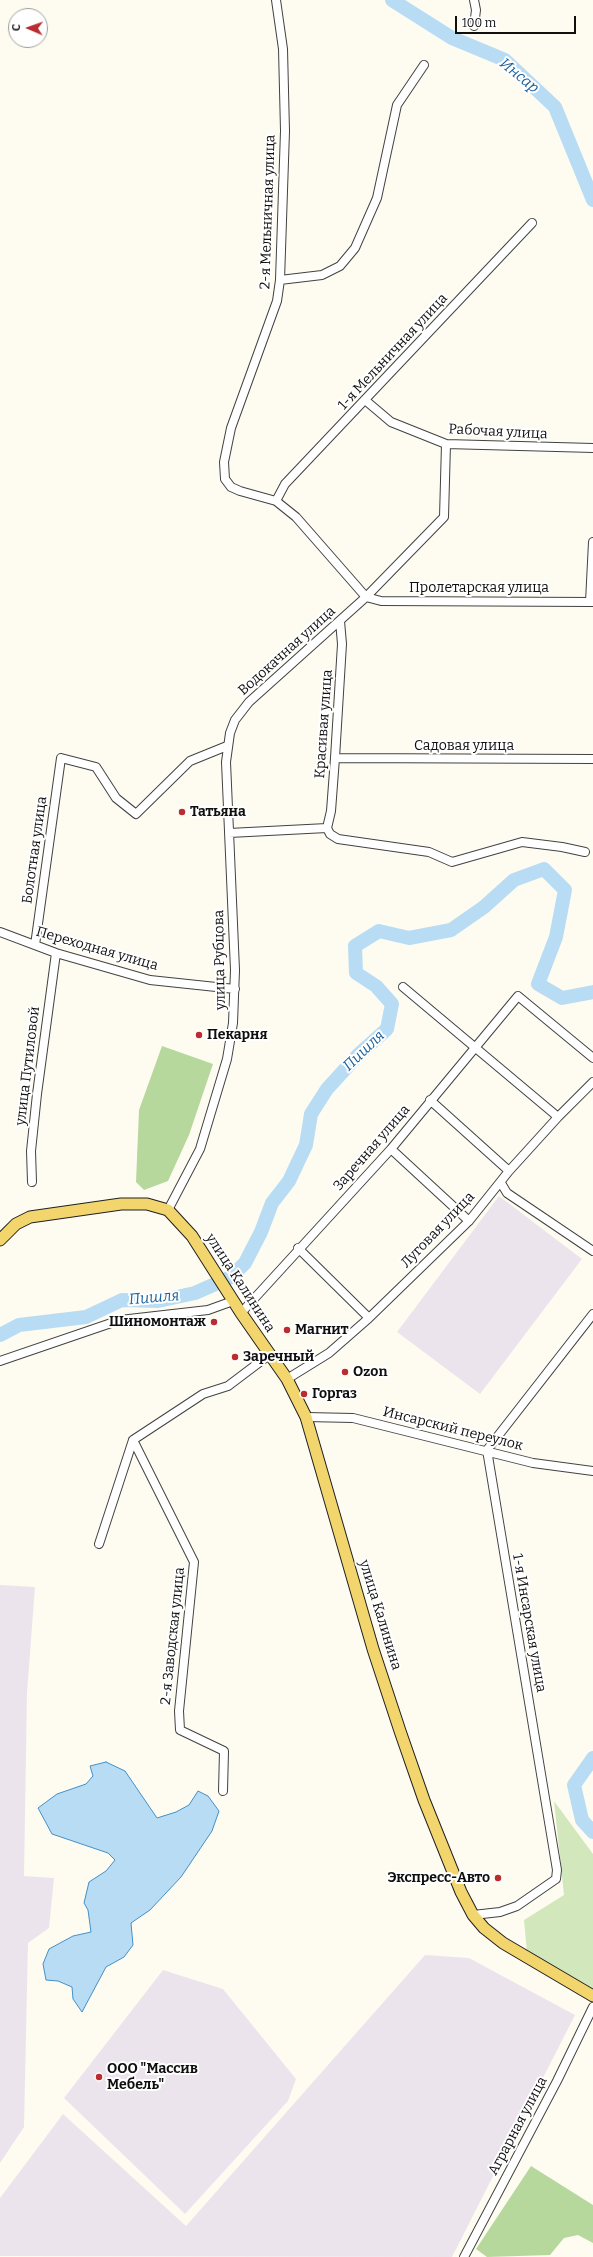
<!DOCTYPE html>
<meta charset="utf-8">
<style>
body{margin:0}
#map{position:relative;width:593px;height:2257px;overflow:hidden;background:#fefcf1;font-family:Bitter,serif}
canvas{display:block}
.north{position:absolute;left:8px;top:8px;width:40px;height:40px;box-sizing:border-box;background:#fff;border:1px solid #9f9f9f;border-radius:50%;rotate:272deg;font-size:11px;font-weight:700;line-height:16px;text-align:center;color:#0f0f0f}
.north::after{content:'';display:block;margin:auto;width:14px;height:18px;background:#ba2c30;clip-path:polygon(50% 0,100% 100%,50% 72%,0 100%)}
.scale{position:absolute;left:455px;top:16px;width:121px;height:18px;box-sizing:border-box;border:2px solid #0f0f0f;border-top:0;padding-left:5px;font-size:12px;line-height:14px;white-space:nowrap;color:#0f0f0f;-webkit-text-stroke:3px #fff;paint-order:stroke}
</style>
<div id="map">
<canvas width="593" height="2257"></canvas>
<div class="north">С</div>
<div class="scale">100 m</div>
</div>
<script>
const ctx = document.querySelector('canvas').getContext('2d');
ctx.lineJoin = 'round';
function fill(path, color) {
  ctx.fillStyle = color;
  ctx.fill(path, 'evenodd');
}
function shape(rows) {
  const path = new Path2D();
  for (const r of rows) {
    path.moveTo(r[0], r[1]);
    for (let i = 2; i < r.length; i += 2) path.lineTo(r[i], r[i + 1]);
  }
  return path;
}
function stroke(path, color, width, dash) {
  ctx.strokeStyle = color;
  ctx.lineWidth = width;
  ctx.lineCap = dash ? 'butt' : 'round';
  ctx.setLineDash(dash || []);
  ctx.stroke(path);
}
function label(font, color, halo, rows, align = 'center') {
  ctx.font = font + ' Bitter,serif';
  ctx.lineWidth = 4;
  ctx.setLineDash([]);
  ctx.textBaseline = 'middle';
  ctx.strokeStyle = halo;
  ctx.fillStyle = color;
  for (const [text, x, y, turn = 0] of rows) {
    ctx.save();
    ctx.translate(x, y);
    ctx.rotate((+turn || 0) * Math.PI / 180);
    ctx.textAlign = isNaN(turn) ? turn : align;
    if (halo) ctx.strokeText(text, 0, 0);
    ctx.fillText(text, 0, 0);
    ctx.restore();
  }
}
const industrial = shape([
 [499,1196,582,1259,480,1394,397,1332],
 [0,1585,35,1587,27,1693,24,1876,54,1878,49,1928,28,1943,24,2127,0,2163],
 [425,1955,469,1958,575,2015,452,2257,0,2256,0,2198,63,2114,186,2226],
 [163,1970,223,1989,296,2079,288,2101,185,2214,64,2098]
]);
const green = shape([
 [554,1801,593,1854,593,1989,527,1953,524,1920,564,1895]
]);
const forest = shape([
 [162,1046,213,1064,189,1135,168,1181,144,1190,136,1182,139,1110],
 [531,2166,593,2205,593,2243,578,2235,564,2238,550,2255,487,2257,476,2249]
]);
const water = shape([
 [106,1762,125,1771,157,1818,176,1812,189,1805,198,1791,208,1796,219,1811,212,1831,181,1877,150,1910,131,1923,133,1945,124,1957,106,1967,82,2012,73,1999,72,1987,58,1981,46,1980,43,1964,49,1949,73,1936,91,1932,88,1910,84,1903,89,1882,106,1871,115,1860,108,1853,52,1834,38,1808,57,1794,86,1784,93,1776,90,1766,106,1762]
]);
const river = shape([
 [392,0,452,38,505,60,555,107,593,200],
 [0,1335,19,1325,86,1317,122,1300,158,1301,195,1293,231,1277,245,1263,261,1232,272,1203,289,1181,306,1145,311,1114,327,1089,358,1055,387,1029,392,1004,376,986,356,973,355,946,379,931,409,938,451,930,484,907,514,880,544,869,565,890,556,937,538,984,562,998,593,992],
 [593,1758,574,1785,582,1820,593,1832]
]);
const minor = shape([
 [276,0,283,49,285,131,280,280,277,301,231,428,224,462,225,479,231,487,240,491,276,501,296,517,366,597],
 [474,26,476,10,474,0],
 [280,280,322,275,340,266,355,248,377,198,397,105,424,65],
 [365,400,391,422,446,444,593,448],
 [276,501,285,484,532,223],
 [366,597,381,601,593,602],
 [590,602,593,542],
 [335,758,593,759],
 [327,828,330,834,338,839,429,852,452,862,522,842,562,847,585,852],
 [327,828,331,811,335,758,342,644,340,621],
 [229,833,327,828],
 [0,932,56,953,150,980,235,989],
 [35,945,61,758,96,767,116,798,136,814,190,761,227,746],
 [403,987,558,1117],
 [430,1100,509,1171],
 [391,1149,469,1221],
 [32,1182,31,1151,37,1094,56,953],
 [501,1183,507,1193,593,1251],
 [168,1210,200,1149,227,1059,233,1023,235,970,226,762,230,733,235,720,249,702,366,597,444,517,446,444],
 [298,1248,369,1318],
 [241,1313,391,1149,518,996,593,1058],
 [0,1361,120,1320,208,1310,233,1301],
 [287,1379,329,1353,369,1318,469,1221,509,1171,558,1117,593,1082],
 [306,1417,353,1418,533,1463,593,1471],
 [99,1544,133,1440],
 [223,1791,224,1751,180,1730,179,1711,194,1562,133,1440,203,1394,228,1386,269,1355],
 [473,1915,500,1912,517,1906,556,1879,557,1870,487,1450,593,1314],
 [464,2257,557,2081,593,2007]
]);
const major = shape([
 [0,1240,16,1224,30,1217,121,1204,147,1204,168,1210,192,1236,241,1313,287,1379,306,1417,373,1649,400,1731,424,1800,461,1892,473,1915,484,1928,503,1943,593,1996]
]);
const markers = [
 [182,812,4,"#ba2c30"],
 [199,1035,4,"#ba2c30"],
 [214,1322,4,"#ba2c30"],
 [287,1330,4,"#ba2c30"],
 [235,1357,4,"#ba2c30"],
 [345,1372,4,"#ba2c30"],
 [304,1394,4,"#ba2c30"],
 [498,1878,4,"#ba2c30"],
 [99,2077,4,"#ba2c30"]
];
const streetNames = [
 ["2-я Мельничная улица",268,212,-88],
 ["1-я Мельничная улица",393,352,-47],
 ["Рабочая улица",498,432,3],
 ["Пролетарская улица",479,588],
 ["Водокачная улица",287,651,-42],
 ["Красивая улица",324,724,-86],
 ["Садовая улица",464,746],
 ["Болотная улица",35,850,-82],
 ["Переходная улица",97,949,16],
 ["улица Рубцова",220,960,-91],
 ["улица Путиловой",28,1066,-83],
 ["Заречная улица",372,1148,-49],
 ["Луговая улица",438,1230,-46],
 ["улица Калинина",240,1283,57],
 ["Инсарский переулок",453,1429,14],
 ["улица Калинина",380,1615,73],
 ["1-я Инсарская улица",529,1623,80],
 ["2-я Заводская улица",173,1636,-84],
 ["Аграрная улица",518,2126,-62]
];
const poiNames = [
 ["Татьяна",190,812],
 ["Пекарня",207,1035],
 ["Шиномонтаж",206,1322,"right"],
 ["Магнит",295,1330],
 ["Заречный",243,1357],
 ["Ozon",353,1372],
 ["Горгаз",312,1394],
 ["Экспресс-Авто",490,1878,"right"],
 ["ООО \"Массив",107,2069],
 ["Мебель\"",107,2085]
];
const waterNames = [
 ["Инсар",519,76,39],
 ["Пишля",364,1051,-44],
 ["Пишля",154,1298,-5]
];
fill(industrial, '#ece4ed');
fill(green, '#d2e8bc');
fill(forest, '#b6d89c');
fill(water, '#b8dcf4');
stroke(water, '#4290c8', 1);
stroke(river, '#b8dcf4', 14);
stroke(minor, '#424242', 10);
stroke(major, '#202020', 13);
stroke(minor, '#fff', 8);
stroke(major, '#f2d56d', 11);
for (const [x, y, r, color] of markers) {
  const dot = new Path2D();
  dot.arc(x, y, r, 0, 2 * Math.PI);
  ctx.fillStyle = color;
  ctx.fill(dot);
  stroke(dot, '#fff', 1.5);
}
label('14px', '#0f0f0f', '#fff', streetNames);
label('bold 14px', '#0f0f0f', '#fff', poiNames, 'left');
label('italic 15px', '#1d629c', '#fff', waterNames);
</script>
